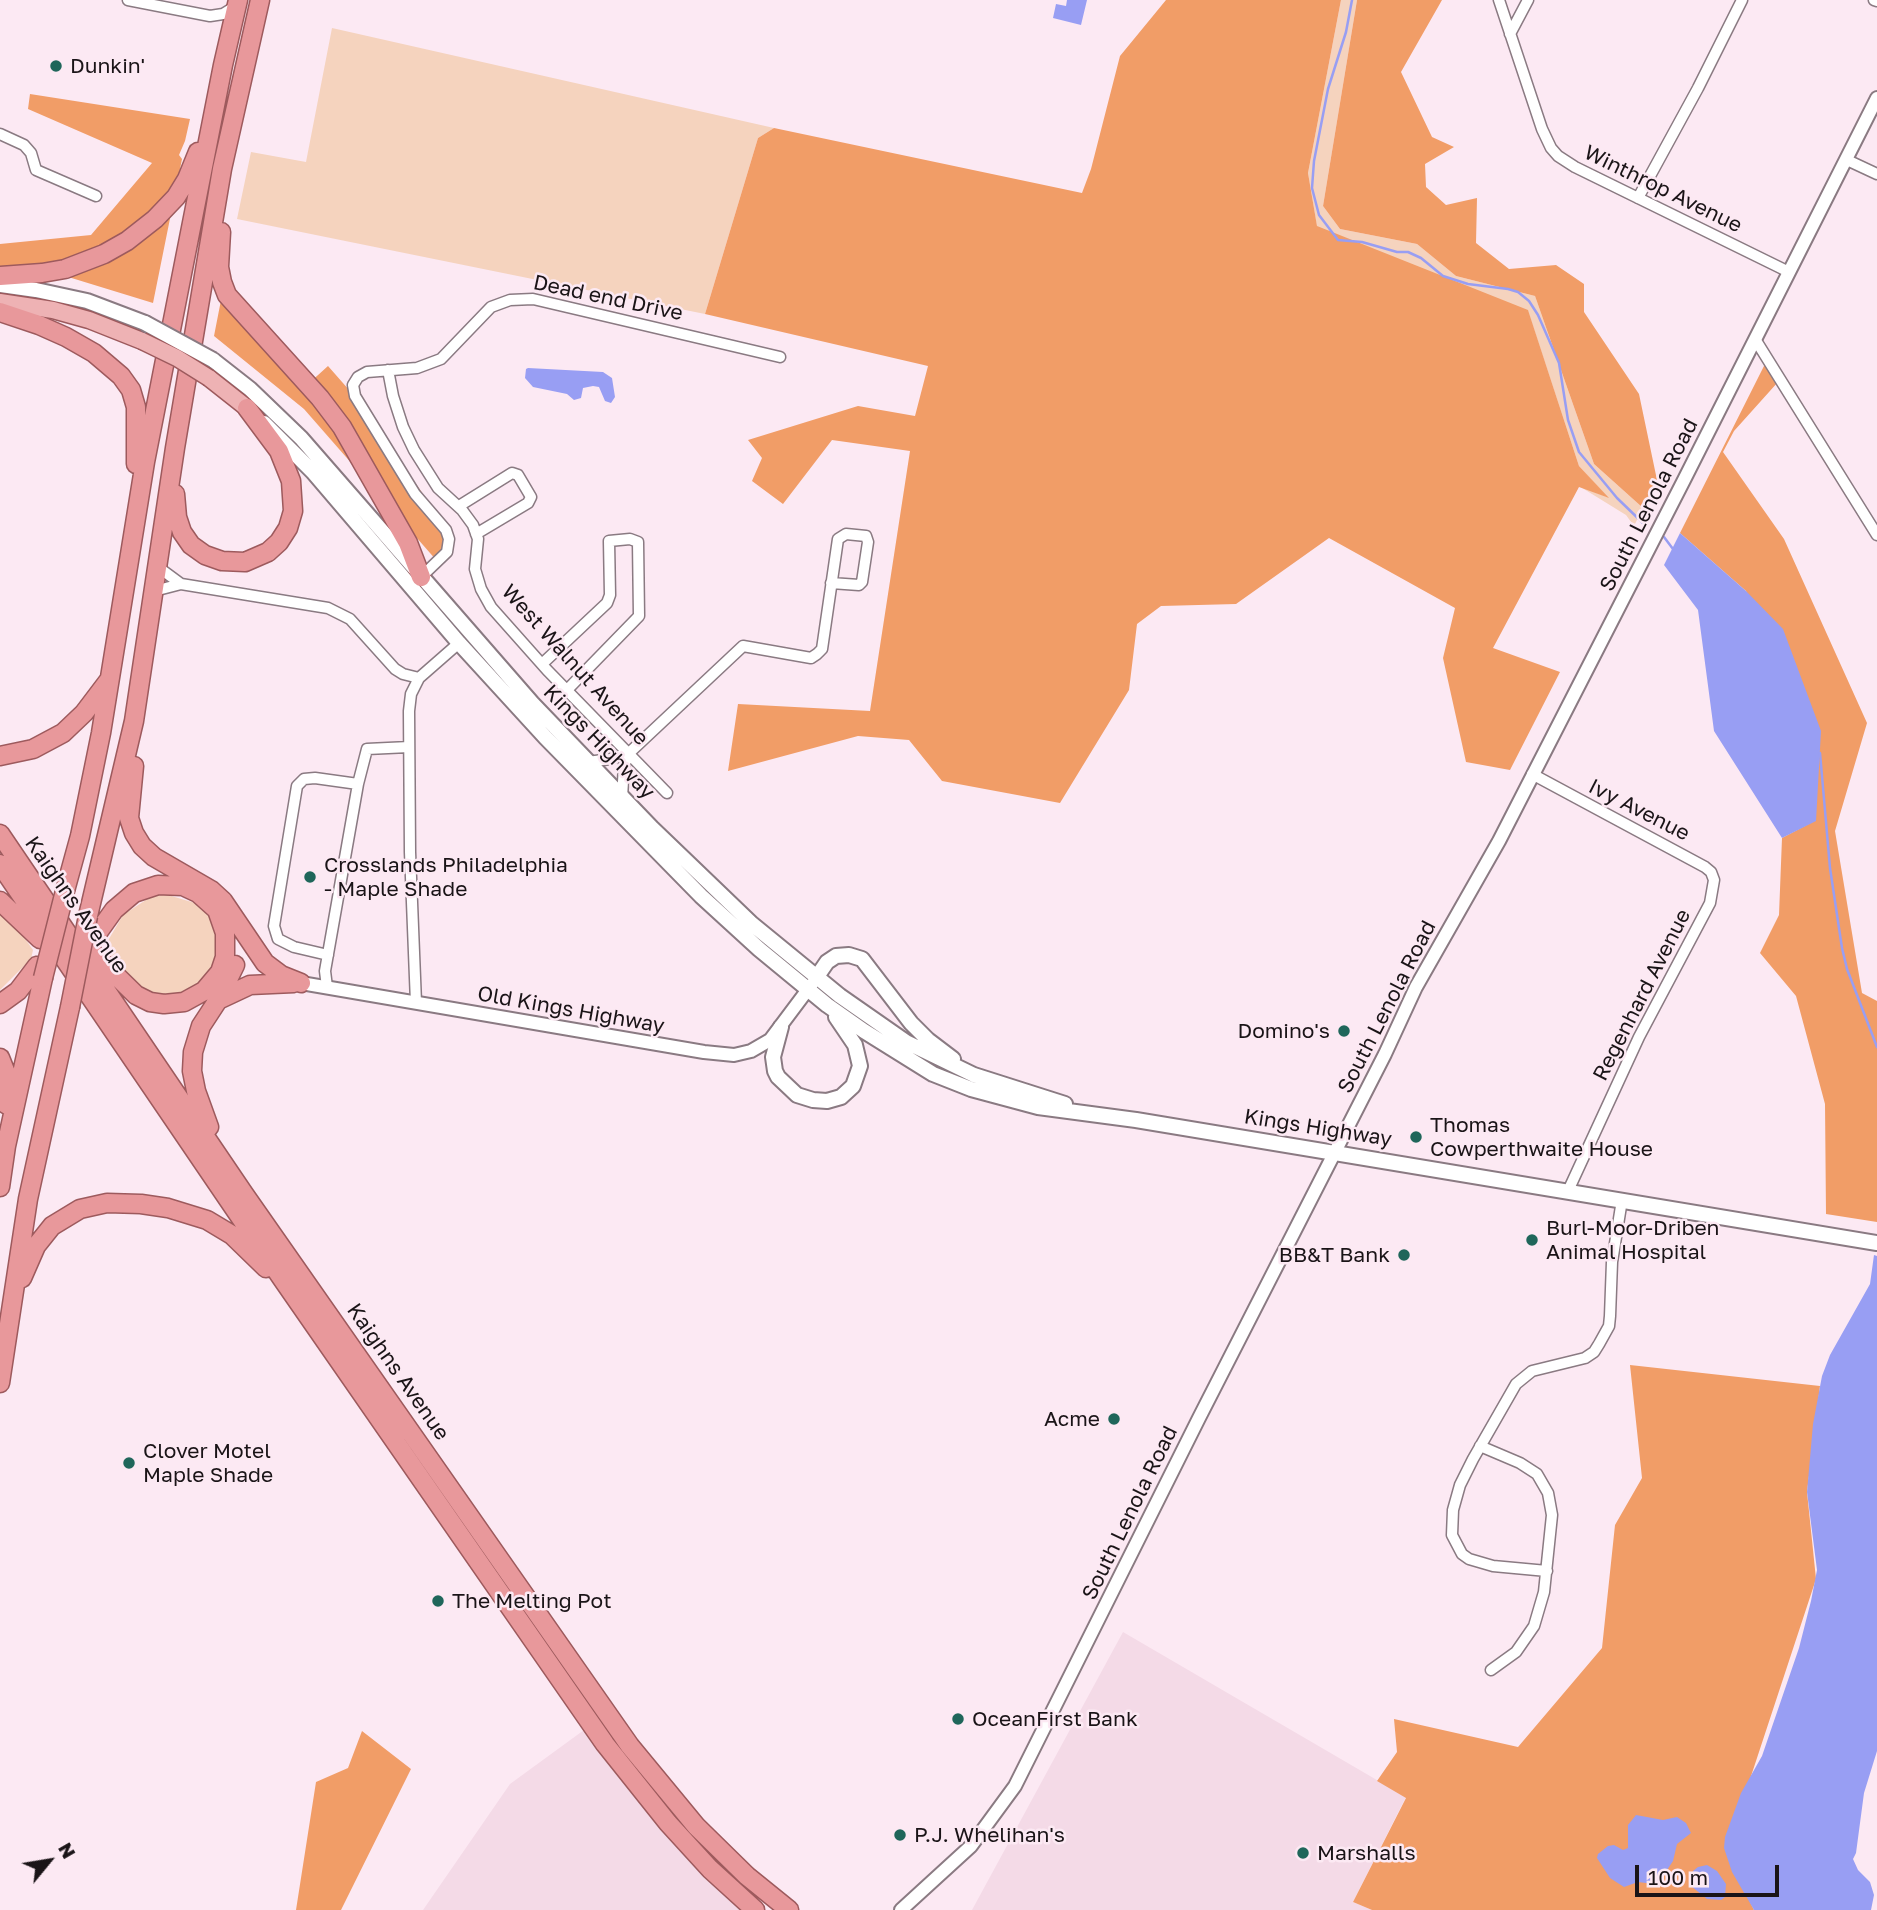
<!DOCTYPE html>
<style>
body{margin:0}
#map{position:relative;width:1877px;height:1910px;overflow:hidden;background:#fce9f3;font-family:"Golos Text",sans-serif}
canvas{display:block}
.north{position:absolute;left:14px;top:1826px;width:70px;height:70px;-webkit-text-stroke:5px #fce9f3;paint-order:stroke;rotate:60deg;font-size:19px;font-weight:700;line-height:28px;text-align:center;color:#1a1417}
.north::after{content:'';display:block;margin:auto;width:24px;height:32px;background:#1a1417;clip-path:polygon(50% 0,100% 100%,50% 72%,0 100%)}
.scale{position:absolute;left:1635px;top:1865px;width:144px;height:32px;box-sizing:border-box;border:4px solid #1a1417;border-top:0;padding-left:9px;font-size:21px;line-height:24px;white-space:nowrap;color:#1a1417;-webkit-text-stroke:5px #fce9f3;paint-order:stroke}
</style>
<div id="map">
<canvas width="1877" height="1910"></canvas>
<div class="north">N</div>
<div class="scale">100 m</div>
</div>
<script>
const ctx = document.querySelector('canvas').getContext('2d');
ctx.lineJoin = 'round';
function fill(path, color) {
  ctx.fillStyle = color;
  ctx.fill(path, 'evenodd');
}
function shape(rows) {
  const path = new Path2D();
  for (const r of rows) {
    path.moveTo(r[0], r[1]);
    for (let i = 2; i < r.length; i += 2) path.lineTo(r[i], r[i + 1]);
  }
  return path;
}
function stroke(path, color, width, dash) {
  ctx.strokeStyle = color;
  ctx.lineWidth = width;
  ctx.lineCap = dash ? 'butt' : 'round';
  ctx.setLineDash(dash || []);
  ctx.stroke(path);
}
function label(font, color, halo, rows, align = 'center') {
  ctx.font = font + ' "Golos Text",sans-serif';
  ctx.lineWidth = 5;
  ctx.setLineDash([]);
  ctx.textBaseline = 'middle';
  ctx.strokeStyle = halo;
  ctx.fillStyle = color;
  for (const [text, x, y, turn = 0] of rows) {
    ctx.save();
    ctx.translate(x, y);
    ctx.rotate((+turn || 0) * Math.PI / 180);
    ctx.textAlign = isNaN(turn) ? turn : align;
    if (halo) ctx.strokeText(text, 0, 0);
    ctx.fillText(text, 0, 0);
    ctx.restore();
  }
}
const built = shape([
 [1123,1632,1406,1797,1353,1902,1372,1910,972,1910],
 [584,1730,670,1832,756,1910,423,1910,510,1784]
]);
const green = shape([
 [1341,0,1357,0,1323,206,1340,229,1417,244,1456,276,1535,296,1594,464,1643,508,1634,526,1626,515,1579,486,1607,497,1579,466,1528,311,1317,227,1308,173],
 [332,28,774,128,758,138,705,314,237,219,251,152,306,162],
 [158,892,205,906,221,940,205,985,170,1000,131,985,103,949,123,915],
 [0,903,33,950,31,959,0,990]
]);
const forest = shape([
 [1166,0,1341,0,1308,173,1317,226,1528,310,1579,466,1609,498,1579,487,1493,648,1560,672,1510,770,1466,762,1443,658,1455,608,1329,538,1236,604,1161,606,1137,624,1129,690,1060,803,942,781,909,740,858,736,728,771,738,704,870,711,910,451,832,440,783,504,752,481,762,458,748,440,858,406,915,416,928,366,705,314,758,138,774,128,1082,193,1091,169,1120,56],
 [1357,0,1442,0,1401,72,1432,137,1454,147,1425,164,1426,187,1446,205,1477,198,1476,243,1509,269,1556,265,1584,284,1584,312,1639,394,1657,480,1643,508,1594,464,1535,296,1456,276,1417,244,1340,229,1323,206],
 [30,94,190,119,185,141,179,155,182,159,153,303,65,276,58,263,0,267,0,244,91,235,152,163,28,109],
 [222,295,307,385,328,366,357,399,448,530,446,554,437,561,304,409,214,336],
 [1765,364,1778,382,1734,431,1723,452,1784,539,1867,723,1835,831,1862,993,1877,1001,1877,1222,1826,1214,1825,1104,1796,996,1760,953,1779,915,1782,838,1816,820,1746,591,1680,533],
 [1630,1365,1820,1386,1807,1492,1816,1579,1726,1852,1754,1910,1372,1910,1353,1902,1406,1798,1377,1781,1397,1752,1394,1719,1518,1747,1602,1648,1615,1525,1642,1478],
 [362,1731,411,1769,341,1910,296,1910,316,1782,348,1768]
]);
const water = shape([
 [1067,0,1087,0,1081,25,1053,18,1056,4,1066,6],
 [528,368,603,372,612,378,615,397,611,403,605,401,599,387,593,386,583,388,581,398,574,400,567,394,533,387,525,378,526,369],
 [1680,533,1746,591,1783,629,1821,731,1816,821,1782,838,1714,731,1698,610,1664,565],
 [1874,1255,1877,1256,1877,1751,1864,1793,1856,1853,1853,1859,1858,1870,1870,1882,1874,1895,1871,1910,1754,1910,1732,1872,1724,1848,1725,1837,1741,1793,1762,1756,1799,1648,1811,1601,1817,1570,1807,1492,1813,1424,1822,1376,1830,1355,1870,1284],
 [1636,1815,1663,1820,1677,1817,1686,1823,1691,1833,1677,1844,1673,1861,1661,1879,1654,1884,1638,1882,1624,1887,1610,1878,1597,1858,1598,1854,1608,1846,1614,1845,1623,1850,1628,1848,1628,1825],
 [1707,1865,1717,1871,1726,1884,1725,1897,1721,1900,1707,1899,1691,1886,1693,1871,1698,1867]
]);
const stream = shape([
 [1352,0,1346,32,1328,89,1314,161,1312,188,1319,215,1338,240,1362,242,1397,252,1408,252,1421,258,1443,276,1468,284,1508,289,1518,292,1529,301,1538,315,1559,363,1568,420,1579,452,1617,498,1646,526],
 [1664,537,1673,549],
 [1820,753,1830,868,1842,948,1847,969,1877,1047]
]);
const minor = shape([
 [128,0,210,16,223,14,236,6],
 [1499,0,1542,129,1551,148,1558,156,1575,167,1789,272],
 [1874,0,1877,1],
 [1510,34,1528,0],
 [0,134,24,145,31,153,36,170,96,196],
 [1847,160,1877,174],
 [1638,198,1698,88,1742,0],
 [1755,339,1877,535],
 [388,370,393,396,403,427,414,450,438,488,462,510,473,525,478,539,475,569,481,589,491,607,547,670,667,793],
 [459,506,512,473,518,475,531,497,528,503,476,534],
 [158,567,181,584],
 [421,577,447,552,449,539,446,530,415,494,355,396,353,385,358,377,367,372,417,368,441,359,491,307,510,300,533,299,780,357],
 [154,591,181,584,328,608,350,619,395,669,403,674,419,678,459,643],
 [542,664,607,603,610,595,609,541,630,539,638,542,639,616,567,690],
 [588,762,610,759,629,753,743,646,811,658,817,654,822,649,838,539,846,534,866,536,868,542,862,582,859,585,831,583],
 [1532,774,1705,867,1711,872,1714,880,1710,903,1639,1037,1568,1191],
 [622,797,624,766,629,753],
 [328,955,294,947,278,939,274,926,297,786,304,779,315,778,358,784],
 [327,987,325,971,358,784,367,749,409,747],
 [416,1003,410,852,409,711,411,694,419,678],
 [1480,1446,1520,1463,1537,1474,1548,1493,1552,1515,1544,1592,1534,1626,1516,1652,1491,1670],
 [1547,1571,1493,1566,1469,1559,1462,1554,1452,1535,1453,1510,1460,1485,1473,1459,1516,1384,1532,1371,1585,1358,1594,1352,1599,1344,1609,1326,1610,1316,1612,1262,1622,1200]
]);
const tertiary = shape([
 [301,983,704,1052,734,1055,751,1051,770,1040,812,984],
 [901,1910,971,1846,1015,1786,1199,1418,1385,1054,1416,987,1499,841,1684,480,1877,98]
]);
const secondary = shape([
 [0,285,36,290,87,301,145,323],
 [213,360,250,389,301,438,532,703,652,828,752,924,840,996,906,1042,974,1075,1065,1104],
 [264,423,313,472,459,643,545,737,701,896,759,949,827,1005,864,1031,933,1074,971,1089,1038,1107,1136,1120,1877,1243],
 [816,978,827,962,836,956,849,955,862,959,911,1023,928,1040,953,1059],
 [781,1027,773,1057,775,1071,778,1077,797,1095,813,1100,827,1101,841,1097,853,1086,860,1066,855,1045,836,1017]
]);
const primary = shape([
 [0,302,53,310,89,320,142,341],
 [209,378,247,408]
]);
const trunk = shape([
 [221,232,219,267,222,282,227,295,320,398,342,427,408,543,421,577],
 [0,276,42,273,65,269,104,254,127,241,155,219,176,197,187,179,198,152],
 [0,312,39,325,66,337,94,353,121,376,131,390,136,407,136,464],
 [175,494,177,517,182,532,191,545,205,555,222,561,245,562,268,552,279,542,288,528,293,511,291,481,279,451,247,408],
 [0,756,33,749,63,733,84,713,109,680],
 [134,766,129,818,134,833,142,846,154,857,211,890,223,901,265,963,281,975,301,983],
 [0,834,244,1194,630,1746,696,1826,747,1876,789,1910],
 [0,864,283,1280,605,1744,668,1823,710,1869,755,1910],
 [66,887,80,836,101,733,145,462,223,65,238,0],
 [0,901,40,939],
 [88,916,134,721,175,448,222,169,260,0],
 [90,950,136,995,150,1002,164,1004,184,1002,204,991,220,972,225,957,225,933,217,910,198,893,183,886,158,885,134,893,114,910,99,931],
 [218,1000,250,985,294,983],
 [0,1004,18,991,37,966],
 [0,1058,6,1073,7,1105],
 [209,1127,196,1091,192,1071,193,1052,201,1026,218,1000,235,965],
 [0,1187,6,1146,43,978],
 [22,1278,36,1246,52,1226,80,1209,107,1203,141,1204,168,1208,207,1220,232,1235,266,1268],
 [0,1383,28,1199,70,1007]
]);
const secondaryBridge = shape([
 [145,323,213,360]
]);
const primaryBridge = shape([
 [142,341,177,358,209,378]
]);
const trunkBridge = shape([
 [43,978,66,887],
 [70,1007,88,916]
]);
const markers = [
 [56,66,7,"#1f665a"],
 [310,877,7,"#1f665a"],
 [1344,1031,7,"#1f665a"],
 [1416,1137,7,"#1f665a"],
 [1532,1240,7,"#1f665a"],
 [1404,1255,7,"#1f665a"],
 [1114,1419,7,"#1f665a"],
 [129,1463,7,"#1f665a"],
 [438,1601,7,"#1f665a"],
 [958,1719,7,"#1f665a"],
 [900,1835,7,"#1f665a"],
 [1303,1853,7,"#1f665a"]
];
const poiNames = [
 ["Dunkin'",70,66],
 ["Crosslands Philadelphia",324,865],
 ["- Maple Shade",324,889],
 ["Domino's",1330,1031,"right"],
 ["Thomas",1430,1125],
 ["Cowperthwaite House",1430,1149],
 ["Burl-Moor-Driben",1546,1228],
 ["Animal Hospital",1546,1252],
 ["BB&T Bank",1390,1255,"right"],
 ["Acme",1100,1419,"right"],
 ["Clover Motel",143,1451],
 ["Maple Shade",143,1475],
 ["The Melting Pot",452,1601],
 ["OceanFirst Bank",972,1719],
 ["P.J. Whelihan's",914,1835],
 ["Marshalls",1317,1853]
];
const streetNames = [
 ["Winthrop Avenue",1663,189,26],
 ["Dead end Drive",608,298,12],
 ["South Lenola Road",1649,505,-63],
 ["West Walnut Avenue",575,665,48],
 ["Kings Highway",599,742,46],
 ["Ivy Avenue",1639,810,27],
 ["Kaighns Avenue",76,905,55],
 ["Regenhard Avenue",1642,995,-63],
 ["South Lenola Road",1387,1007,-63],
 ["Old Kings Highway",571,1010,10],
 ["Kings Highway",1318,1128,9],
 ["Kaighns Avenue",398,1372,55],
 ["South Lenola Road",1130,1513,-64]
];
fill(built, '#f4dae7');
fill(green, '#f5d3be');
fill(forest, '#f19d67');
fill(water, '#989ef3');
stroke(stream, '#989ef3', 2.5);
stroke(minor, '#8a7a82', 13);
stroke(tertiary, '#8a7a82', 16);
stroke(secondary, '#8a7a82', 18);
stroke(primary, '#9d5a5d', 19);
stroke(trunk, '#9d5a5d', 21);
stroke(minor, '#fff', 10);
stroke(tertiary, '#fff', 12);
stroke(secondary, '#fff', 14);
stroke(primary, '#eeb2b4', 16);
stroke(trunk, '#e8989b', 18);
stroke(secondaryBridge, '#8a7a82', 18, []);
stroke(primaryBridge, '#9d5a5d', 19, []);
stroke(trunkBridge, '#9d5a5d', 21, []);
stroke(secondaryBridge, '#fff', 14);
stroke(primaryBridge, '#eeb2b4', 16);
stroke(trunkBridge, '#e8989b', 18);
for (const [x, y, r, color] of markers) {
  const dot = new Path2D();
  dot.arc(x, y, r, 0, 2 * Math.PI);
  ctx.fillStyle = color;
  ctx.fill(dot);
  stroke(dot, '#fce9f3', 2.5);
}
label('21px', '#1a1417', '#fce9f3', poiNames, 'left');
label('21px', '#1a1417', '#fce9f3', streetNames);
</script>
